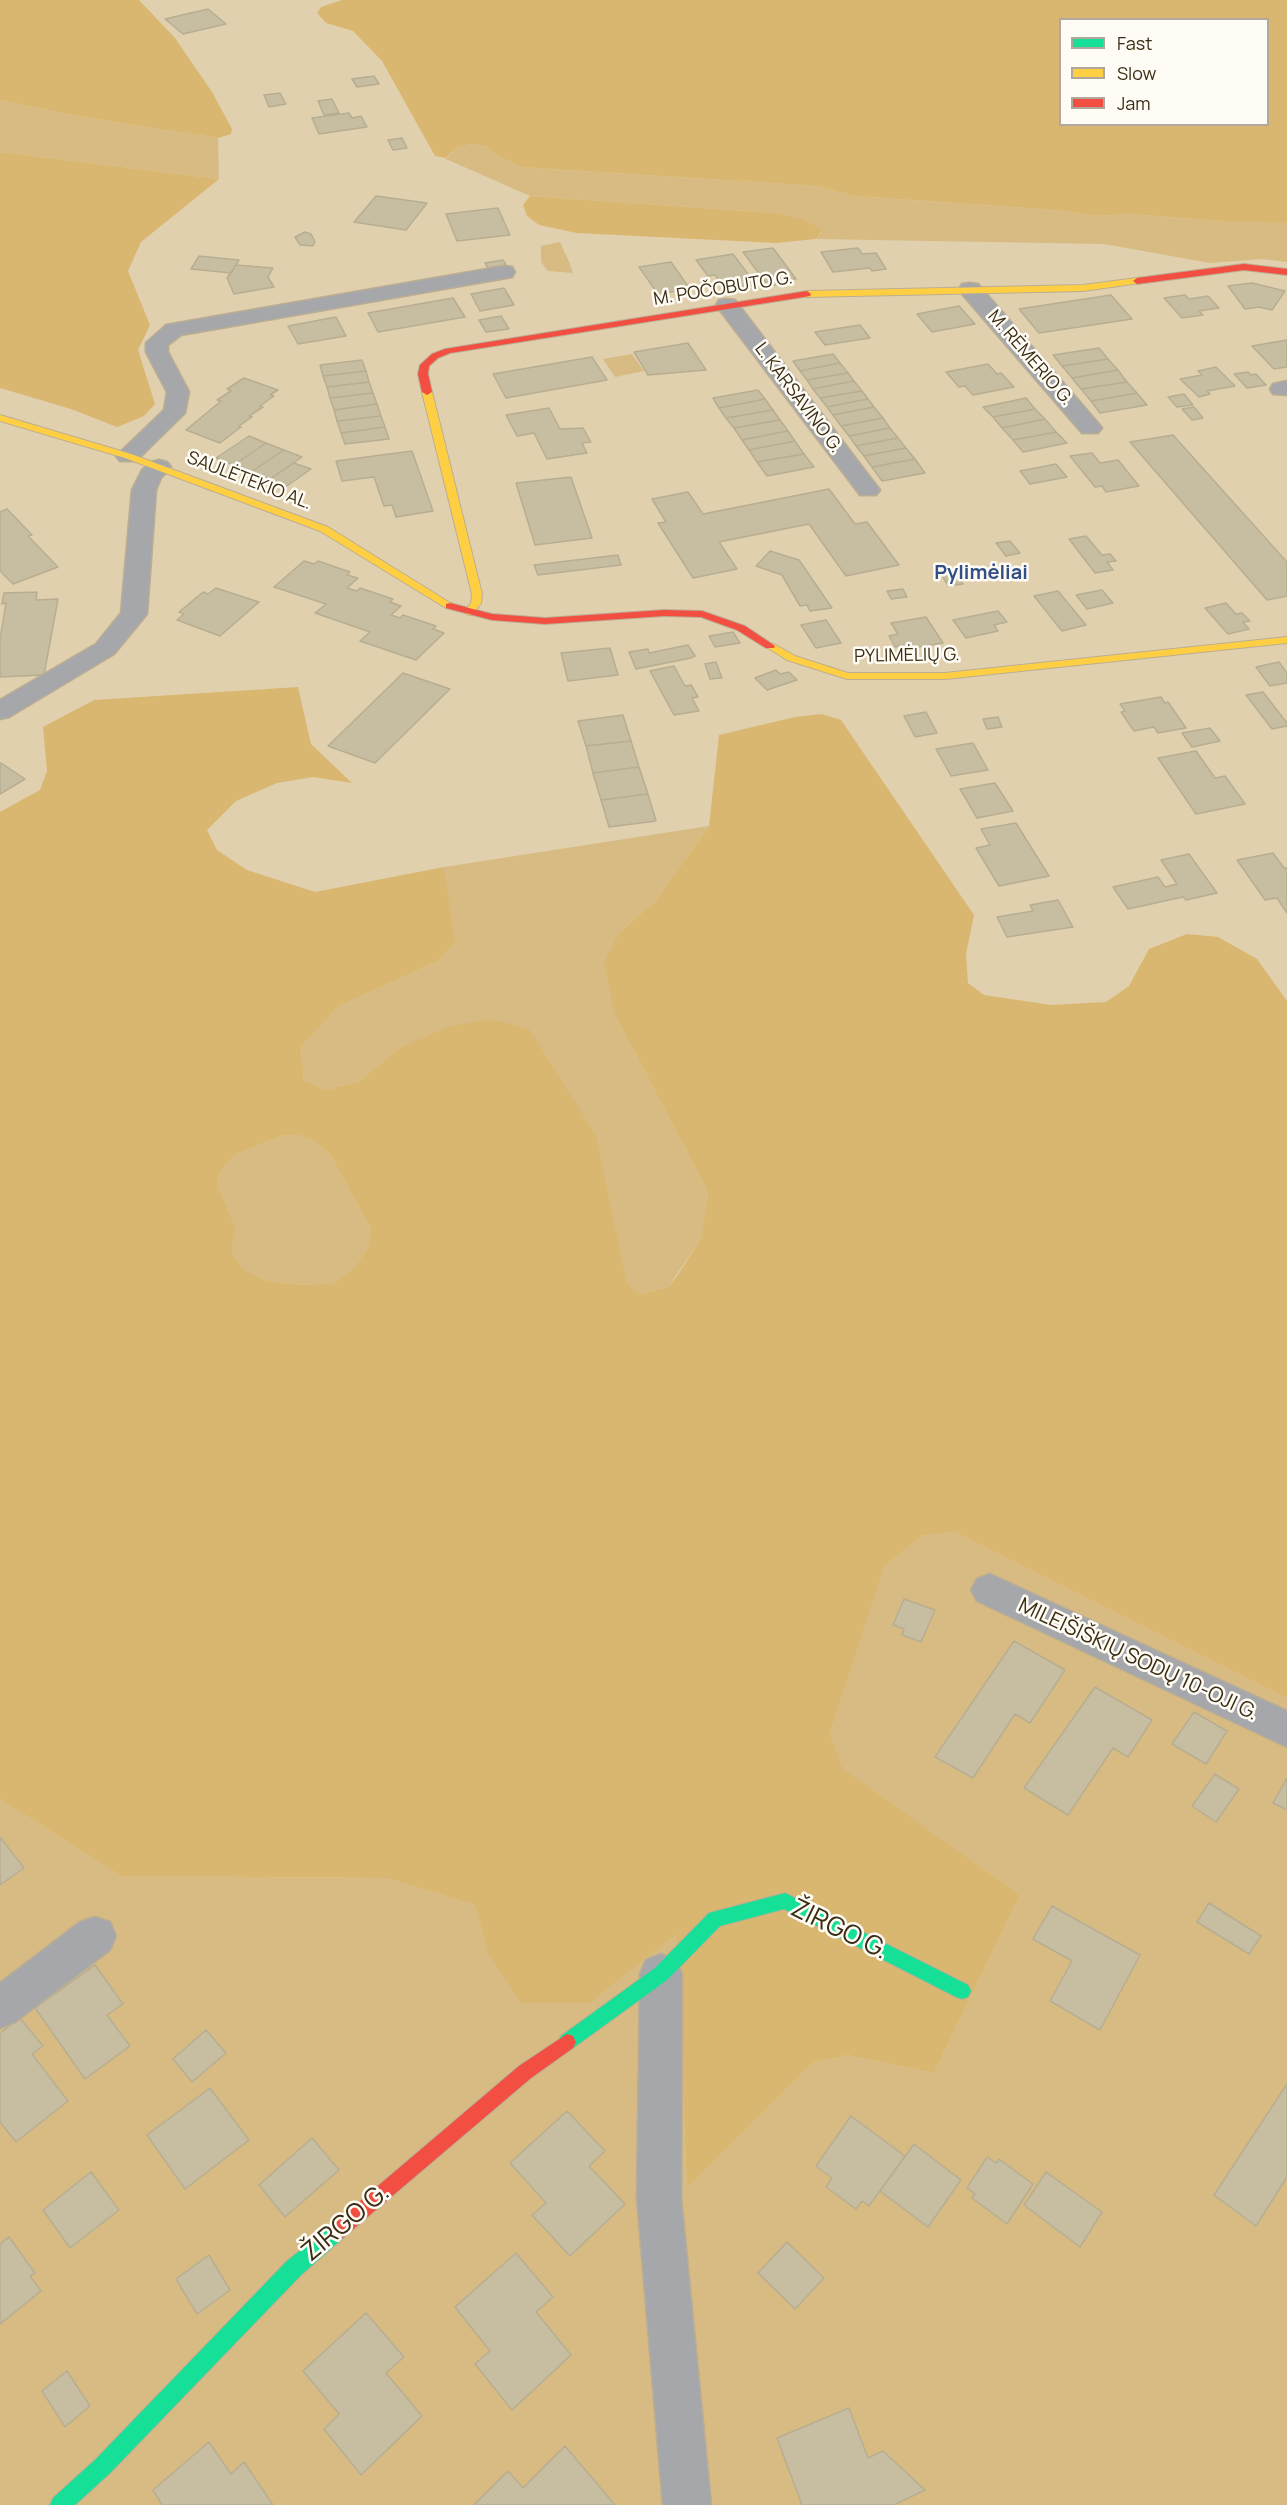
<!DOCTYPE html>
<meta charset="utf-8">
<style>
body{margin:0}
#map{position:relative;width:1287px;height:2505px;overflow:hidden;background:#e1d0ae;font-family:Manrope,sans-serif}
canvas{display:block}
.legend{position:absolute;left:1059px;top:18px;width:210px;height:108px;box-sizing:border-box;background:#fffcf6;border:2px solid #b0a99b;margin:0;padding:8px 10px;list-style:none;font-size:18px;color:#392d13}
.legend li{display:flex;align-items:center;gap:12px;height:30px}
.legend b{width:30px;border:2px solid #b0a99b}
</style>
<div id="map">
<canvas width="1287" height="2505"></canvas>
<ul class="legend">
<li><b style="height:8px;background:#16e098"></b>Fast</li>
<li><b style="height:8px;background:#ffcf43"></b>Slow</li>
<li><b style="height:8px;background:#f24e42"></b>Jam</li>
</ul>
</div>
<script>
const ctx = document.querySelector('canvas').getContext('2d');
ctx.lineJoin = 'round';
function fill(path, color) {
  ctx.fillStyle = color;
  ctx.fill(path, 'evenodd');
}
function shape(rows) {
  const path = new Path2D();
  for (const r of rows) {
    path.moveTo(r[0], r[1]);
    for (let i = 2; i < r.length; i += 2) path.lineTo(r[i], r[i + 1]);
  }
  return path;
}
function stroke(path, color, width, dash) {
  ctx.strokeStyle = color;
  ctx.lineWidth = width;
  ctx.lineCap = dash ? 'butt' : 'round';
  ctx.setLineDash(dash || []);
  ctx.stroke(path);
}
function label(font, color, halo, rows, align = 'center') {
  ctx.font = font + ' Manrope,sans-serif';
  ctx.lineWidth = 5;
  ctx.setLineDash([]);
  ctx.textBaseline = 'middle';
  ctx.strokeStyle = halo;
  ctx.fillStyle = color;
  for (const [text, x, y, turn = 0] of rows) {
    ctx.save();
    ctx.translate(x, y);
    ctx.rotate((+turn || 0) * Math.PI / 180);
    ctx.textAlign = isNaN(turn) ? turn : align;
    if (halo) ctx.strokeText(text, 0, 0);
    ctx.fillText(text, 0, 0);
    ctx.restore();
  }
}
const green = shape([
 [0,100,77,116,218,138,219,179,0,152],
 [467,144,486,146,500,157,521,167,817,186,853,196,1056,210,1095,216,1132,214,1231,222,1287,223,1287,262,1262,259,1210,263,1104,244,816,239,823,231,774,213,530,196,446,159,456,148],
 [560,242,570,264,573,273,548,271,541,262,541,246],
 [632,354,644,371,615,377,603,359],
 [709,826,656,900,619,933,615,1015,708,1192,701,1239,668,1287,640,1294,627,1284,597,1137,398,1049,358,1082,325,1090,304,1080,301,1047,339,1006,438,961,454,942,444,867],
 [283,1135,299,1135,315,1141,331,1156,371,1229,368,1247,353,1269,334,1283,302,1285,268,1281,245,1270,232,1255,232,1243,237,1229,218,1187,219,1176,226,1164,237,1154],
 [955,1532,1287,1698,1287,2505,0,2505,0,1799,121,1876,386,1878,475,1905,488,1954,676,1934,687,2188,813,2063,847,2055,934,2073,1020,1895,843,1770,830,1734,885,1566,922,1536]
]);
const forest = shape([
 [0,0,139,0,175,38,212,92,232,129,231,134,218,138,77,116,0,100],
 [342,0,1287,0,1287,223,1231,222,1132,214,1095,216,1056,210,853,196,817,186,521,167,500,157,486,146,468,144,456,148,446,158,435,156,382,61,353,31,326,23,317,13,321,7],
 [1060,20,1268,20,1268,124,1060,124],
 [0,152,219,179,141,242,128,271,150,325,138,350,155,404,144,416,117,427,71,409,0,388],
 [530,196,774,213,802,219,823,230,816,239,776,243,577,233,539,225,527,216,523,205],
 [298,687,311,744,352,783,313,777,277,783,236,801,207,830,217,850,247,870,315,892,444,867,455,942,438,961,339,1006,301,1047,304,1080,325,1090,358,1082,398,1049,451,1026,492,1019,529,1029,597,1137,627,1283,640,1294,668,1287,677,1276,701,1239,708,1192,615,1015,604,962,619,933,656,900,709,826,719,735,795,717,822,714,841,720,974,915,966,954,968,983,984,995,1051,1005,1106,1002,1129,986,1149,949,1187,934,1218,937,1257,959,1287,1001,1287,1698,955,1532,922,1536,885,1566,830,1734,843,1769,1020,1895,934,2073,847,2055,813,2063,687,2188,676,1934,589,2003,521,2003,488,1954,475,1905,386,1878,121,1876,0,1799,0,812,40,790,47,771,43,727,94,700],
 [283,1135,299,1135,315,1141,331,1156,371,1229,368,1247,353,1269,334,1283,302,1285,268,1281,245,1270,232,1255,232,1243,237,1229,218,1187,219,1176,226,1164,237,1154]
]);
const building = shape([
 [208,9,226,24,183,34,165,19,208,9],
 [374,76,379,84,357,87,352,79,374,76],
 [280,93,286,104,269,107,264,95,280,93],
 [332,99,339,113,324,115,318,101,332,99],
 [349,113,352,118,361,116,367,127,319,134,312,118,349,113],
 [402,138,407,148,393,150,388,140,402,138],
 [376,196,427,203,406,230,354,222,376,196],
 [498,208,510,235,457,241,446,214,498,208],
 [305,232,311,234,315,242,313,246,300,245,295,237,305,232],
 [773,248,796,279,787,280,789,283,768,286,743,252,773,248],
 [858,248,862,254,876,253,886,269,872,271,870,268,833,272,821,252,858,248],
 [733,254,756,285,727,290,715,275,708,276,696,260,733,254],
 [199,256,239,260,231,273,191,269,199,256],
 [503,260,506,265,488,268,485,263,503,260],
 [671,262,690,289,658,294,639,267,671,262],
 [236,265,273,268,268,277,274,287,234,294,227,278,236,265],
 [1252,283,1285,291,1272,310,1259,307,1245,309,1228,286,1252,283],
 [504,288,514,305,480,311,471,294,504,288],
 [1111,295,1132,319,1039,333,1019,309,1111,295],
 [1185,295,1189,299,1208,296,1219,308,1199,311,1203,315,1182,318,1164,298,1185,295],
 [453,298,465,317,378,332,368,313,453,298],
 [959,306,975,324,932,332,917,314,959,306],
 [501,316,509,329,486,332,479,320,501,316],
 [336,317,346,336,298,344,288,326,336,317],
 [860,325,870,338,825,345,815,332,860,325],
 [1287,340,1287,367,1274,369,1252,346,1287,340],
 [688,343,706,370,648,375,634,352,688,343],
 [1099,348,1108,359,1062,366,1053,355,1099,348],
 [833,354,840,363,800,371,793,361,833,354],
 [592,357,607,380,506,398,493,374,592,357],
 [1108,359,1118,370,1072,378,1062,366,1108,359],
 [362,360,366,371,323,376,320,365,362,360],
 [840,363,848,373,807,380,800,371,840,363],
 [988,364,997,374,1001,373,1014,387,973,395,965,386,959,387,946,372,988,364],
 [1216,367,1235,386,1207,391,1210,394,1199,397,1180,379,1202,375,1198,371,1216,367],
 [1118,370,1127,382,1081,389,1072,378,1118,370],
 [366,371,369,382,327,387,323,376,366,371],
 [1248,372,1251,375,1256,374,1266,385,1247,388,1234,374,1248,372],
 [848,373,854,381,813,389,807,380,848,373],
 [244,378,278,390,270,395,274,396,260,406,263,407,249,416,252,417,239,426,241,427,220,443,186,430,221,401,217,400,231,391,227,389,244,378],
 [854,381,862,391,820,398,813,389,854,381],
 [369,382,373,393,330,398,327,387,369,382],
 [1127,382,1137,393,1091,401,1081,389,1127,382],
 [758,390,765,399,719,408,713,398,758,390],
 [862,391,868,399,827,407,820,398,862,391],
 [373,393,377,404,334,410,330,398,373,393],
 [1137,393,1147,405,1100,413,1091,401,1137,393],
 [1184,394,1193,405,1177,407,1168,397,1184,394],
 [1026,398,1035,409,993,417,983,407,1026,398],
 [765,399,773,410,726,418,719,408,765,399],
 [868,399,874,407,833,415,827,407,868,399],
 [377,404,381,416,337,421,334,410,377,404],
 [874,407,883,418,841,426,833,415,874,407],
 [1194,407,1203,418,1192,420,1182,409,1194,407],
 [549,408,560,429,583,428,591,442,582,443,587,453,547,459,534,433,517,436,506,415,549,408],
 [1035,409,1045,419,1002,428,993,417,1035,409],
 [773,410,780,420,734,428,726,418,773,410],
 [381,416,385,427,341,433,337,421,381,416],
 [883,418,890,428,849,436,841,426,883,418],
 [1045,419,1056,432,1013,440,1002,428,1045,419],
 [780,420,788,431,742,440,734,428,780,420],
 [385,427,389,439,345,444,341,433,385,427],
 [890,428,898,438,856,446,849,436,890,428],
 [788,431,795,441,749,450,742,440,788,431],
 [1056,432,1067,443,1023,452,1013,440,1056,432],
 [1173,435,1287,562,1287,596,1267,600,1130,442,1173,435],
 [249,436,266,443,234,465,216,458,249,436],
 [898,438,906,448,864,456,856,446,898,438],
 [795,441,804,454,757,462,749,450,795,441],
 [266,443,284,450,251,472,234,465,266,443],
 [906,448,915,459,872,467,864,456,906,448],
 [284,450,302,457,270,479,251,472,284,450],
 [412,451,433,511,396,517,392,505,384,506,374,477,342,481,336,461,412,451],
 [1092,453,1100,463,1118,460,1139,486,1106,492,1102,486,1095,487,1070,456,1092,453],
 [804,454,814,467,767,476,757,462,804,454],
 [915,459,925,473,882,481,872,467,915,459],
 [294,463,311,469,287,486,270,479,294,463],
 [1056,464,1067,477,1030,484,1020,471,1056,464],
 [571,477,592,538,535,545,516,483,571,477],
 [829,489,855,524,867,522,899,565,846,576,809,524,719,542,737,569,693,578,658,523,666,522,652,499,688,492,703,514,829,489],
 [7,509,32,535,28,536,58,567,13,584,0,571,0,512,7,509],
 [1086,536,1102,555,1110,554,1116,561,1107,562,1113,570,1095,573,1069,539,1086,536],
 [1010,541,1020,553,1006,556,996,543,1010,541],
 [770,551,799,560,832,608,810,611,807,605,800,606,782,575,756,566,770,551],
 [618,555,621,565,538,575,534,565,618,555],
 [304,561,314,564,318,561,350,572,347,575,358,578,347,588,357,591,360,588,393,599,390,602,401,606,391,615,400,618,403,615,436,626,433,629,444,633,416,660,360,641,370,632,315,613,326,604,274,587,304,561],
 [954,570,963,584,948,586,940,572,954,570],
 [216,588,259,602,220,636,177,620,184,614,179,612,203,592,208,594,216,588],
 [903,589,907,597,891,599,887,591,903,589],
 [1102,590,1113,603,1087,609,1076,595,1102,590],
 [1058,591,1086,625,1062,631,1034,596,1058,591],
 [37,592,36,600,58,599,44,675,0,677,0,639,6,603,2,604,4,593,37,592],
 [1226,603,1236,614,1242,613,1250,621,1243,622,1249,629,1228,634,1205,608,1226,603],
 [998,611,1007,622,994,625,998,631,966,638,953,620,998,611],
 [926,617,943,643,907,649,905,645,895,647,889,636,898,634,891,623,926,617],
 [826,620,841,643,816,648,801,625,826,620],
 [733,632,740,643,715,647,709,636,733,632],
 [688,645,695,656,691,658,636,669,629,652,648,649,649,653,688,645],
 [610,648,618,675,568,681,561,653,610,648],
 [716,662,722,678,710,679,705,664,716,662],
 [1279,662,1287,673,1287,683,1270,686,1256,667,1279,662],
 [674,666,685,686,691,685,698,697,692,698,699,711,674,715,650,671,674,666],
 [776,670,780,674,789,672,797,680,767,690,755,678,776,670],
 [403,673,450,689,375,763,328,746,403,673],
 [1263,692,1287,723,1287,726,1272,729,1246,695,1263,692],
 [1161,697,1165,703,1168,702,1186,728,1158,733,1154,727,1134,731,1121,712,1125,711,1120,704,1161,697],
 [926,712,937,733,915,737,904,716,926,712],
 [623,715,631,741,586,746,578,721,623,715],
 [998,717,1002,727,987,729,983,719,998,717],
 [1210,728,1220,741,1192,747,1182,733,1210,728],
 [631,741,639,767,593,773,586,746,631,741],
 [973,743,988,770,951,776,936,749,973,743],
 [1196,751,1215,778,1225,776,1245,804,1196,814,1158,758,1196,751],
 [1,763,25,779,0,794,0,764,1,763],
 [639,767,648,794,601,800,593,773,639,767],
 [995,783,1013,811,977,818,960,789,995,783],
 [648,794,656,821,609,827,601,800,648,794],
 [1016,823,1049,876,999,886,976,848,990,845,981,829,1016,823],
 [1273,853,1284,868,1287,868,1287,913,1277,898,1265,900,1237,860,1273,853],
 [1189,854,1217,893,1186,900,1183,897,1128,909,1113,887,1158,877,1165,887,1177,884,1161,860,1189,854],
 [1058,900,1073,927,1007,937,997,917,1033,911,1030,905,1058,900],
 [904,1599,935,1610,921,1642,902,1635,904,1629,893,1625,904,1599],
 [1014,1641,1065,1670,1030,1723,1015,1714,973,1778,935,1757,1014,1641],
 [1095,1687,1152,1720,1128,1757,1113,1748,1068,1815,1024,1788,1095,1687],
 [1194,1712,1227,1731,1206,1764,1172,1744,1194,1712],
 [1215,1774,1239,1789,1216,1822,1192,1806,1215,1774],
 [1287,1778,1287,1810,1273,1803,1287,1778],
 [0,1837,24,1868,0,1885,0,1837],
 [1209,1903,1261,1936,1249,1954,1197,1922,1209,1903],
 [1052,1906,1140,1955,1100,2030,1050,2001,1072,1961,1033,1939,1052,1906],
 [95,1965,123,2004,107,2015,130,2046,85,2079,35,2008,95,1965],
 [20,2018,43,2046,32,2054,68,2101,16,2142,0,2122,0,2033,20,2018],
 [206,2030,226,2053,192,2082,173,2059,206,2030],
 [1287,2084,1287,2177,1256,2226,1214,2195,1287,2084],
 [210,2088,249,2140,185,2189,147,2135,210,2088],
 [567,2111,605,2151,589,2166,625,2204,570,2256,532,2215,546,2203,510,2163,567,2111],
 [851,2116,905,2156,869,2206,862,2201,856,2209,826,2187,832,2178,816,2166,851,2116],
 [312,2138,339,2170,285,2217,259,2185,312,2138],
 [914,2144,961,2180,928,2227,880,2191,914,2144],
 [987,2157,996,2163,999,2159,1033,2184,1007,2224,972,2198,975,2194,967,2188,987,2157],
 [91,2172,119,2210,70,2248,43,2210,91,2172],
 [1046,2172,1102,2212,1080,2247,1024,2205,1046,2172],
 [9,2237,35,2273,30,2276,41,2291,0,2324,0,2244,9,2237],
 [787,2242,824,2278,795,2309,758,2273,787,2242],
 [516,2253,553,2297,536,2312,571,2355,512,2410,475,2364,490,2351,455,2307,516,2253],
 [209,2255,230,2290,197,2314,176,2279,209,2255],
 [366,2313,404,2357,386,2373,422,2416,361,2475,324,2429,339,2414,303,2371,366,2313],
 [67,2371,90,2406,65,2427,42,2391,67,2371],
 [849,2408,868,2458,883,2451,925,2490,894,2505,802,2505,777,2438,849,2408],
 [209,2442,231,2474,244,2462,273,2505,162,2505,153,2490,209,2442],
 [565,2446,615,2505,474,2505,508,2471,523,2488,565,2446]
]);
const street = shape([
 [504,266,512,267,515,272,512,277,181,335,168,345,168,352,189,392,185,413,136,461,120,461,116,456,164,410,167,392,146,352,146,343,166,325,504,266],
 [970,283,978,284,1098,423,1102,428,1098,433,1082,433,962,294,959,289,962,284,970,283],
 [727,299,735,300,876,485,880,490,876,495,860,495,716,305,719,300,727,299],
 [1287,381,1287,395,1273,394,1270,389,1273,384,1287,381],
 [159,460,167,462,171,467,161,478,156,490,147,614,114,654,9,717,0,719,0,700,96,644,121,613,132,490,142,470,151,462,159,460],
 [990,1574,1287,1711,1287,1747,977,1601,971,1590,977,1579,990,1574],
 [95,1917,110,1922,116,1936,110,1950,15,2022,0,2028,0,1983,80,1922,95,1917],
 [661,1954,676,1960,682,1974,681,2198,711,2505,663,2505,637,2198,640,1974,646,1960,661,1954]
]);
const fast = shape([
 [785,1893,968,1985,971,1991,968,1997,962,1999,956,1997,784,1909,720,1926,667,1980,573,2048,567,2050,561,2048,558,2042,561,2036,655,1968,709,1913,785,1893],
 [338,2222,344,2225,347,2231,344,2237,301,2275,110,2473,75,2505,50,2505,53,2498,96,2459,287,2261,332,2225,338,2222]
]);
const slow = shape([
 [1137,278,1141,281,1140,283,1083,291,807,297,803,294,807,291,1083,285,1137,278],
 [427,389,432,392,482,594,481,603,473,614,469,615,464,612,471,603,472,594,422,392,427,389],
 [0,415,131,454,328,527,455,606,454,608,446,608,320,531,125,458,0,421,0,415],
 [1287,637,1287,643,945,679,847,679,787,660,765,646,766,644,774,644,795,656,848,673,945,673,1287,637]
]);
const jam = shape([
 [1244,264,1287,269,1287,275,1244,270,1137,284,1133,281,1137,278,1244,264],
 [807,291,811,294,810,296,450,353,438,358,429,366,428,374,432,392,427,395,422,392,418,374,420,365,432,354,445,349,807,291],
 [450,603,492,614,545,618,664,610,702,611,745,626,775,646,774,648,766,648,737,630,701,617,664,616,545,624,492,620,446,608,446,604,450,603],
 [567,2034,573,2036,576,2042,573,2048,531,2078,344,2237,338,2240,332,2237,329,2231,332,2225,519,2066,567,2034]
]);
const farStreetnames = [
 ["M. POČOBUTO G.",723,289,-9],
 ["M. RĖMERIO G.",1030,358,49],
 ["L. KARSAVINO G.",798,398,53],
 ["SAULĖTEKIO AL.",249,481,21],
 ["PYLIMĖLIŲ G.",907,656,-1]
];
const farQuarternames = [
 ["Pylimėliai",981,573]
];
const streetNames = [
 ["MILEIŠIŠKIŲ SODŲ 10-OJI G.",1138,1660,25]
];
const nearStreetnames = [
 ["ŽIRGO G.",839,1930,26],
 ["ŽIRGO G.",346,2223,-40]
];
fill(green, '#d7bb83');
fill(forest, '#d9b770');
fill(building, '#c7bea2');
stroke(building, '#b7ae92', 1.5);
stroke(street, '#bbae93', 3);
stroke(fast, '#bbae93', 2);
stroke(slow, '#bbae93', 2);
stroke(jam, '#bbae93', 2);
fill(street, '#a6a7aa');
fill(fast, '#16e098');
fill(slow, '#ffcf43');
fill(jam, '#f24e42');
label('18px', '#392d13', '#fffcf6', farStreetnames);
label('bold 20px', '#324f87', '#fffcf6', farQuarternames);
label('21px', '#392d13', '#fffcf6', streetNames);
label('26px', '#392d13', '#fffcf6', nearStreetnames);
</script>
